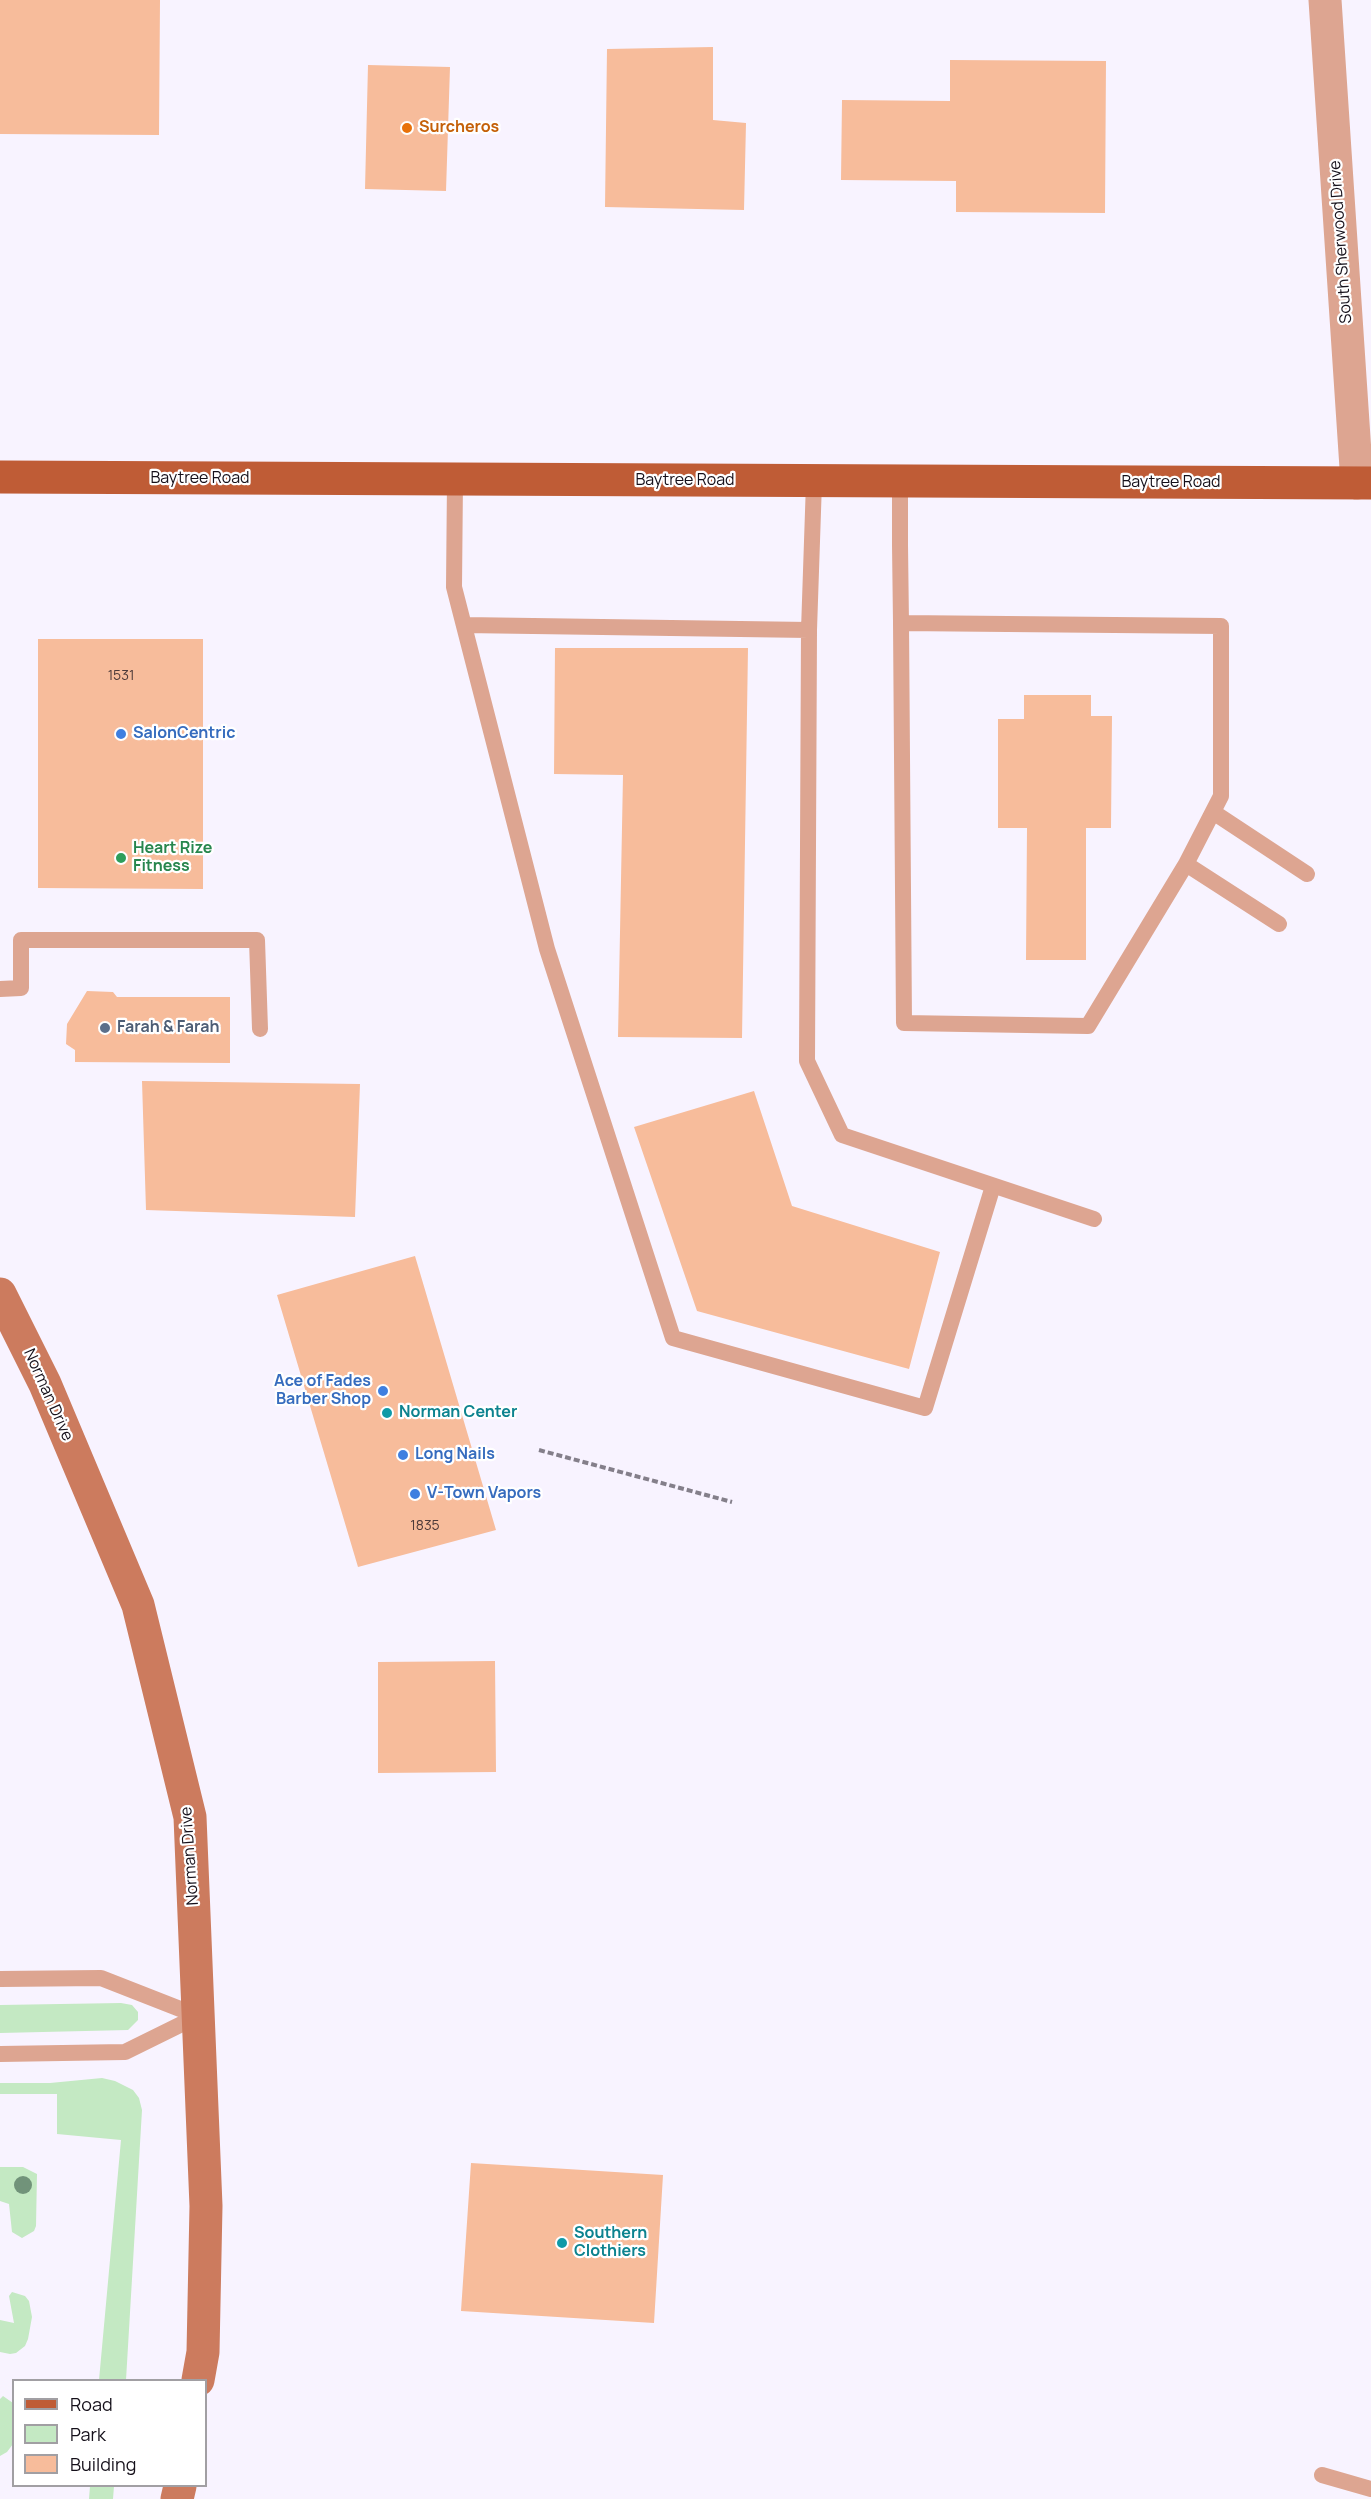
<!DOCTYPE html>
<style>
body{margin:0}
#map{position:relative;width:1371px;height:2499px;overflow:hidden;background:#f8f3ff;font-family:Manrope,sans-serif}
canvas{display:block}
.legend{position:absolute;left:12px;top:2379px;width:195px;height:108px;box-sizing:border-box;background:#fff;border:2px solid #a19fa3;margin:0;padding:8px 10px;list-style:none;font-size:18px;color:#15101a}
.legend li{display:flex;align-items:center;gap:12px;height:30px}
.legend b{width:30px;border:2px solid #a19fa3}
</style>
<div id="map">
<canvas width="1371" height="2499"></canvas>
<ul class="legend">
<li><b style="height:8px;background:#bf5c36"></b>Road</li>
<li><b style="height:16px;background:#c4e9c3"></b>Park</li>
<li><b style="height:16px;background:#f7bc9b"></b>Building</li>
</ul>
</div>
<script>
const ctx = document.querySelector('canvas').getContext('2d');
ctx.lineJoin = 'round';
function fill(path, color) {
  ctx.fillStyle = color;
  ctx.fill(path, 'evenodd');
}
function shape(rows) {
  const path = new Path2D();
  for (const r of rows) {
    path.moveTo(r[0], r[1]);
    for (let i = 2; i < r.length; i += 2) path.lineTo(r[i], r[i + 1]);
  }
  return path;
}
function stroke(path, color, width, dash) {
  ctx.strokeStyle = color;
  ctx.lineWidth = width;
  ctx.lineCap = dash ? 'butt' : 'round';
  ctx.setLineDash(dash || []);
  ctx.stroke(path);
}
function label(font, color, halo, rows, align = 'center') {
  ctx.font = font + ' Manrope,sans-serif';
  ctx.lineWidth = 4.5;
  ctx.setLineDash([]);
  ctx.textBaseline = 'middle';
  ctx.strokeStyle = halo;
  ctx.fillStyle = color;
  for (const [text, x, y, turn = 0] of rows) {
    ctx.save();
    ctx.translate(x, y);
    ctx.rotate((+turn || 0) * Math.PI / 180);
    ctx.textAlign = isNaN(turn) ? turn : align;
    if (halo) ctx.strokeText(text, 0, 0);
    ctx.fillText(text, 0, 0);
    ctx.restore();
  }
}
const green = shape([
 [121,2003,132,2005,138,2012,138,2020,128,2030,0,2033,0,2005],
 [102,2078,115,2081,133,2090,139,2098,142,2110,126,2380,99,2380,121,2140,57,2134,57,2094,0,2094,0,2083,50,2083],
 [0,2167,23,2167,37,2174,36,2226,34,2231,22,2238,12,2232,9,2204,0,2201],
 [12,2292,25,2296,29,2301,32,2317,28,2339,25,2346,16,2353,10,2354,0,2352,0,2320,14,2323,9,2296],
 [3,2396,13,2403,13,2444,7,2452,0,2456,0,2399],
 [90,2486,114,2486,113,2499,89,2499]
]);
const building = shape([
 [0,0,160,0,159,135,0,134],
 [713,47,713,120,746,123,744,210,605,207,607,49],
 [950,60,1106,61,1105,213,956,212,956,181,841,180,842,100,950,101],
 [368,65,450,67,446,191,365,189],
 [38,639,203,639,203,889,38,888],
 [555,648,748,648,742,1038,618,1037,623,775,554,774],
 [1024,695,1091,695,1091,716,1112,716,1111,828,1086,828,1086,960,1026,960,1027,828,998,828,998,719,1024,719],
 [87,991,113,992,117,997,230,997,230,1063,75,1062,75,1050,66,1044,67,1024],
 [142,1081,360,1084,355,1217,146,1210],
 [754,1091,792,1206,940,1252,909,1369,697,1311,634,1127],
 [415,1256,496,1530,358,1567,277,1295],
 [495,1661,496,1772,378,1773,378,1662],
 [471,2163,663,2175,654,2323,461,2311]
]);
const path = shape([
 [539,1450,732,1502]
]);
const lane = shape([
 [455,480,454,587,547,949,673,1338,925,1408,993,1186],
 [814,482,809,630,807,1061,842,1135,1094,1219],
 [900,483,900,545,901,623,904,1023,1088,1026,1186,864,1221,796,1221,626,901,623],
 [464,625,809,630],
 [1213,812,1307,874],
 [1186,864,1279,924],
 [0,989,21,988,21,940,257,940,260,1029],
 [0,1979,101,1978,198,2016],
 [0,2054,125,2052,198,2016],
 [1322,2475,1371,2489]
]);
const street = shape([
 [1325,0,1357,483]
]);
const secondary = shape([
 [0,1294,45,1384,138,1605,190,1817,206,2206,203,2352,198,2380],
 [177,2499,180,2486]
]);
const primary = shape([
 [0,477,1371,483]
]);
const trees = [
 [23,2185]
];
const markers = [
 [407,128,6,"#e8710a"],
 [121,734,6,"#3f7fe0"],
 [121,858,6,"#2e9e5b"],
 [105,1028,6,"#5c6f8a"],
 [383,1391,6,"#3f7fe0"],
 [387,1413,6,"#0f9aa8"],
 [403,1455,6,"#3f7fe0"],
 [415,1494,6,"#3f7fe0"],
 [562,2243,6,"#0f9aa8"]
];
const numberNames = [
 ["1531",121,676],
 ["1835",425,1526]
];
const foodNames = [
 ["Surcheros",419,128]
];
const streetNames = [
 ["South Sherwood Drive",1341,242,-94],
 ["Baytree Road",200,479],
 ["Baytree Road",685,481],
 ["Baytree Road",1171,483],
 ["Norman Drive",48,1395,66],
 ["Norman Drive",190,1856,-94]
];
const shopNames = [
 ["SalonCentric",133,734],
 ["Ace of Fades",371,1382,"right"],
 ["Barber Shop",371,1400,"right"],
 ["Long Nails",415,1455],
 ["V-Town Vapors",427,1494]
];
const leisureNames = [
 ["Heart Rize",133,849],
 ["Fitness",133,867]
];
const serviceNames = [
 ["Farah & Farah",117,1028]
];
const cultureNames = [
 ["Norman Center",399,1413],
 ["Southern",574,2234],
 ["Clothiers",574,2252]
];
fill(green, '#c4e9c3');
fill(building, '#f7bc9b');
stroke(path, '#847f8a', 4, [6, 3]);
stroke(lane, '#dda591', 16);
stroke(street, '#dda591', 33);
stroke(secondary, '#cc7b5e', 33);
stroke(primary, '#bf5c36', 33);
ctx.fillStyle = '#71937a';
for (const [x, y] of trees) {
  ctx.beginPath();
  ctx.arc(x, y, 9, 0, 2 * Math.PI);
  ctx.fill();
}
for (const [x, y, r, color] of markers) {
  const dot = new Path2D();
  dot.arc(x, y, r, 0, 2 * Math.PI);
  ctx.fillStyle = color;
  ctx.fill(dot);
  stroke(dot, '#fff', 2);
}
label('14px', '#4e3b3a', null, numberNames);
label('bold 16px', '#c56008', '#fff', foodNames, 'left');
label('16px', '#15101a', '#fff', streetNames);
label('bold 16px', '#366cbe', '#fff', shopNames, 'left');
label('bold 16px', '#27864d', '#fff', leisureNames, 'left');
label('bold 16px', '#4e5e75', '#fff', serviceNames, 'left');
label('bold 16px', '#0d838f', '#fff', cultureNames, 'left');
</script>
